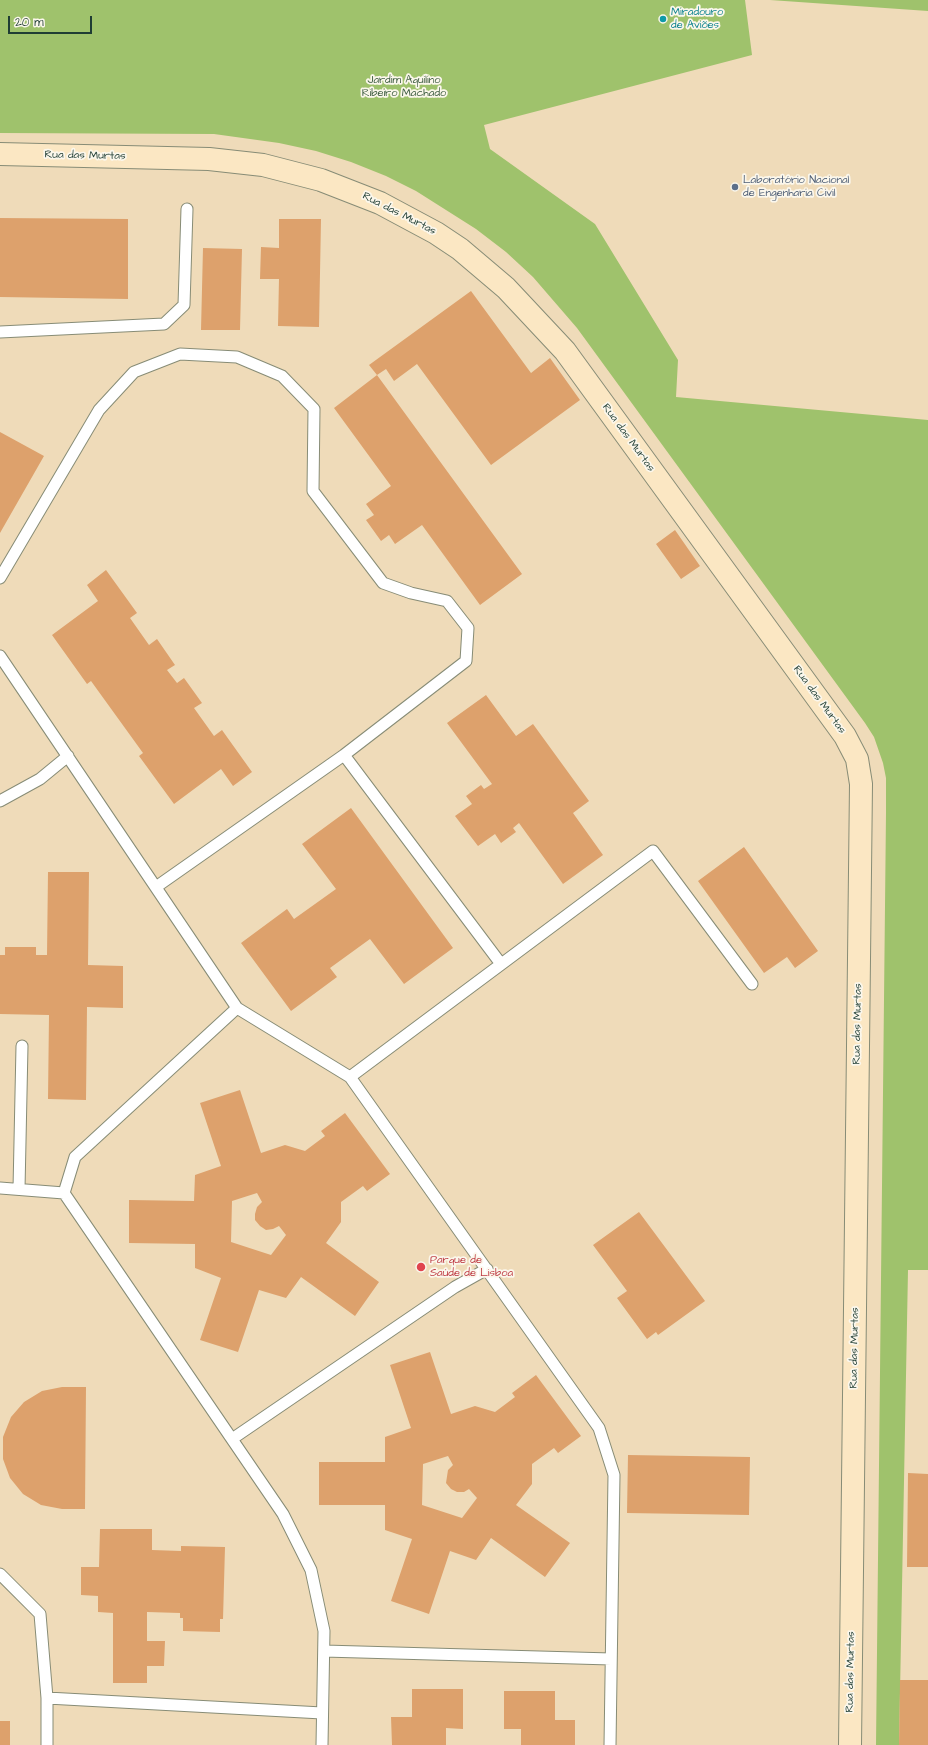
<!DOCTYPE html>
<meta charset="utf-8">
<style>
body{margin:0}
#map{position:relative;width:928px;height:1745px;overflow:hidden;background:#efdbb9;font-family:"Architects Daughter",sans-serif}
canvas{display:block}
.scale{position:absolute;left:8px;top:16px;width:84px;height:18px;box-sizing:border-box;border:2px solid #1f3d34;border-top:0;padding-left:5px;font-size:12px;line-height:14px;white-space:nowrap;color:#1f3d34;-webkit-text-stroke:3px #fbf7ec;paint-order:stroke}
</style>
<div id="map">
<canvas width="928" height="1745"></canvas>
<div class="scale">20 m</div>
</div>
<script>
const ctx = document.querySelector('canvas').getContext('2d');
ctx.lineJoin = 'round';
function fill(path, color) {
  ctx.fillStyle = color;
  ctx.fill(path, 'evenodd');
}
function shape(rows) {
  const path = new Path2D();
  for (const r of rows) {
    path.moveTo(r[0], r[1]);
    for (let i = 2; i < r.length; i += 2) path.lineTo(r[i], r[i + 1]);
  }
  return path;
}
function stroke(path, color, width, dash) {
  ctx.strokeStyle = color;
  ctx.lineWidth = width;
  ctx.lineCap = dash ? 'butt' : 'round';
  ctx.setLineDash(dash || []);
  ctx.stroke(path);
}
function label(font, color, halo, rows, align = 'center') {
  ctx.font = font + ' "Architects Daughter",sans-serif';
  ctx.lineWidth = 3.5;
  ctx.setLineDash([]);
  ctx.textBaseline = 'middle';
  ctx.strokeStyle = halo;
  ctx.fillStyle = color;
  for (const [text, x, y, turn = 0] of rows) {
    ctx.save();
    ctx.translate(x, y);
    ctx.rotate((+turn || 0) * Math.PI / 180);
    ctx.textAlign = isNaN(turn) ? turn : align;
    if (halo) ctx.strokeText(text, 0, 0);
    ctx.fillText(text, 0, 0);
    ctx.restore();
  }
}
const green = shape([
 [0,0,745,0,752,55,484,125,490,149,595,224,678,360,676,397,928,420,928,1270,908,1270,899,1745,876,1745,886,813,886,778,883,763,874,737,865,723,577,328,533,277,506,252,476,229,416,191,386,176,351,162,316,151,279,143,214,134,0,133],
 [770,0,928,0,928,11]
]);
const building = shape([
 [0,218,128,219,128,299,0,297],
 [279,219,321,219,319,327,278,326,279,279,260,279,261,247,279,248],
 [203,248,242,249,240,330,201,330],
 [471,291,531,373,550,358,580,400,491,465,417,364,394,381,386,369,377,375,369,365],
 [377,375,522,574,480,605,422,525,395,544,389,535,381,541,366,520,374,515,366,504,391,486,334,408],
 [0,432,44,456,0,533],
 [675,530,700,566,681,579,656,544],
 [106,570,137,613,130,618,149,645,157,639,175,665,167,670,177,683,184,678,202,703,194,708,214,736,222,730,252,772,233,786,221,769,174,804,139,756,143,753,91,681,87,684,52,635,98,601,87,585],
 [486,695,516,736,533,724,589,801,573,813,603,855,563,884,519,823,513,828,516,832,501,843,495,834,478,846,455,816,472,804,466,796,481,785,484,789,492,784,447,723],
 [351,808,453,948,404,984,370,939,330,968,337,977,291,1011,241,943,287,909,294,919,336,889,302,844],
 [744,847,818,951,795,968,787,957,764,973,698,881],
 [48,872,89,872,88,965,123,966,123,1008,87,1007,86,1100,48,1099,49,1015,0,1014,0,955,5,955,5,947,36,947,36,955,47,955],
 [240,1090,261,1153,285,1145,305,1151,325,1136,321,1131,345,1113,390,1174,367,1191,363,1186,341,1202,341,1222,326,1243,379,1282,355,1316,301,1277,286,1298,259,1290,238,1352,200,1340,221,1278,195,1268,195,1244,129,1243,129,1200,194,1201,195,1175,221,1166,200,1103],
 [257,1193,262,1202,257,1207,255,1214,255,1220,260,1226,266,1230,273,1229,279,1226,286,1235,271,1255,231,1242,232,1201],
 [639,1212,705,1301,658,1335,656,1332,647,1339,617,1298,627,1291,593,1245],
 [430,1352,451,1414,475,1406,495,1412,515,1397,512,1393,536,1375,581,1436,558,1453,554,1448,532,1464,532,1484,516,1505,570,1543,545,1577,491,1538,476,1560,450,1551,429,1614,391,1601,412,1539,385,1530,385,1505,319,1505,319,1462,385,1462,385,1437,411,1428,390,1365],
 [448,1456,453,1465,448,1470,446,1483,451,1489,457,1492,464,1492,469,1489,477,1498,462,1518,422,1505,423,1464],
 [62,1387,86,1387,85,1509,62,1509,41,1505,23,1494,10,1478,3,1459,3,1437,11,1417,24,1402,42,1391],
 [628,1455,750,1457,749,1515,627,1513],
 [908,1473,928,1474,928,1567,907,1567],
 [100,1529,152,1529,152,1550,181,1551,181,1546,225,1547,223,1619,220,1619,220,1632,183,1631,183,1618,180,1618,180,1613,147,1612,147,1641,165,1641,164,1666,147,1666,147,1683,113,1683,113,1613,98,1612,98,1596,81,1595,81,1567,99,1567],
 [900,1680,928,1680,928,1745,899,1745],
 [412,1689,463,1689,463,1729,446,1728,446,1745,392,1745,391,1717,412,1717],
 [504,1691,555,1691,555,1720,575,1720,575,1745,521,1745,521,1729,504,1729],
 [0,1721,10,1721,10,1745,0,1745]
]);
const lane = shape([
 [0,332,164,324,184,305,187,209],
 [0,578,99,410,134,372,180,354,237,357,282,376,314,409,313,491,383,583,411,593,447,601,468,628,466,661,344,755],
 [0,656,237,1008,350,1077,599,1428,614,1475,610,1745],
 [0,801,40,779,68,756],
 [156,887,344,755,501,964],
 [350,1077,653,851,752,984],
 [0,1188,64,1193,283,1514,311,1570,324,1631,322,1745],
 [19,1189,22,1046],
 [64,1193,75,1157,237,1008],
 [232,1439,455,1287,487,1269],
 [0,1574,40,1614,47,1698,47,1745],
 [324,1651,611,1659],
 [47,1698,322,1713]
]);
const secondary = shape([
 [0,154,209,159,263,165,321,180,380,203,436,233,460,249,506,288,565,351,845,736,857,759,861,784,850,1745]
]);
const markers = [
 [663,19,4,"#0f9aa8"],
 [735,187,4,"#5c6f8a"],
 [421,1267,5,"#e0444e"]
];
const cultureNames = [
 ["Miradouro",671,13],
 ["de Aviões",671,26]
];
const parkNames = [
 ["Jardim Aquilino",404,81],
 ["Ribeiro Machado",404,94]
];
const streetNames = [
 ["Rua das Murtas",85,156,1],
 ["Rua das Murtas",399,214,27],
 ["Rua das Murtas",628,438,54],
 ["Rua das Murtas",819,700,54],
 ["Rua das Murtas",858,1024,-89],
 ["Rua das Murtas",855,1348,-89],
 ["Rua das Murtas",851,1672,-89]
];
const serviceNames = [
 ["Laboratório Nacional",743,181],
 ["de Engenharia Civil",743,194]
];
const healthNames = [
 ["Parque de",430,1261],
 ["Saúde de Lisboa",430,1274]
];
fill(green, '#9fc26c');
fill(building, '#dda16c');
stroke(lane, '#878c76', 13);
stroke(secondary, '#878c76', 24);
stroke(lane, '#fff', 11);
stroke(secondary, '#fbe7c3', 22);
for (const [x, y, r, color] of markers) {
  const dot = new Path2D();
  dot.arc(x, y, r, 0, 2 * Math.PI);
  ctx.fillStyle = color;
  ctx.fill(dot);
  stroke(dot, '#fbf7ec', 1.5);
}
label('11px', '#0d838f', '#fbf7ec', cultureNames, 'left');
label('11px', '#3f5e42', '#fbf7ec', parkNames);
label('11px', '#1f3d34', '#fbf7ec', streetNames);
label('11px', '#4e5e75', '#fbf7ec', serviceNames, 'left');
label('11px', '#be3a42', '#fbf7ec', healthNames, 'left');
</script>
